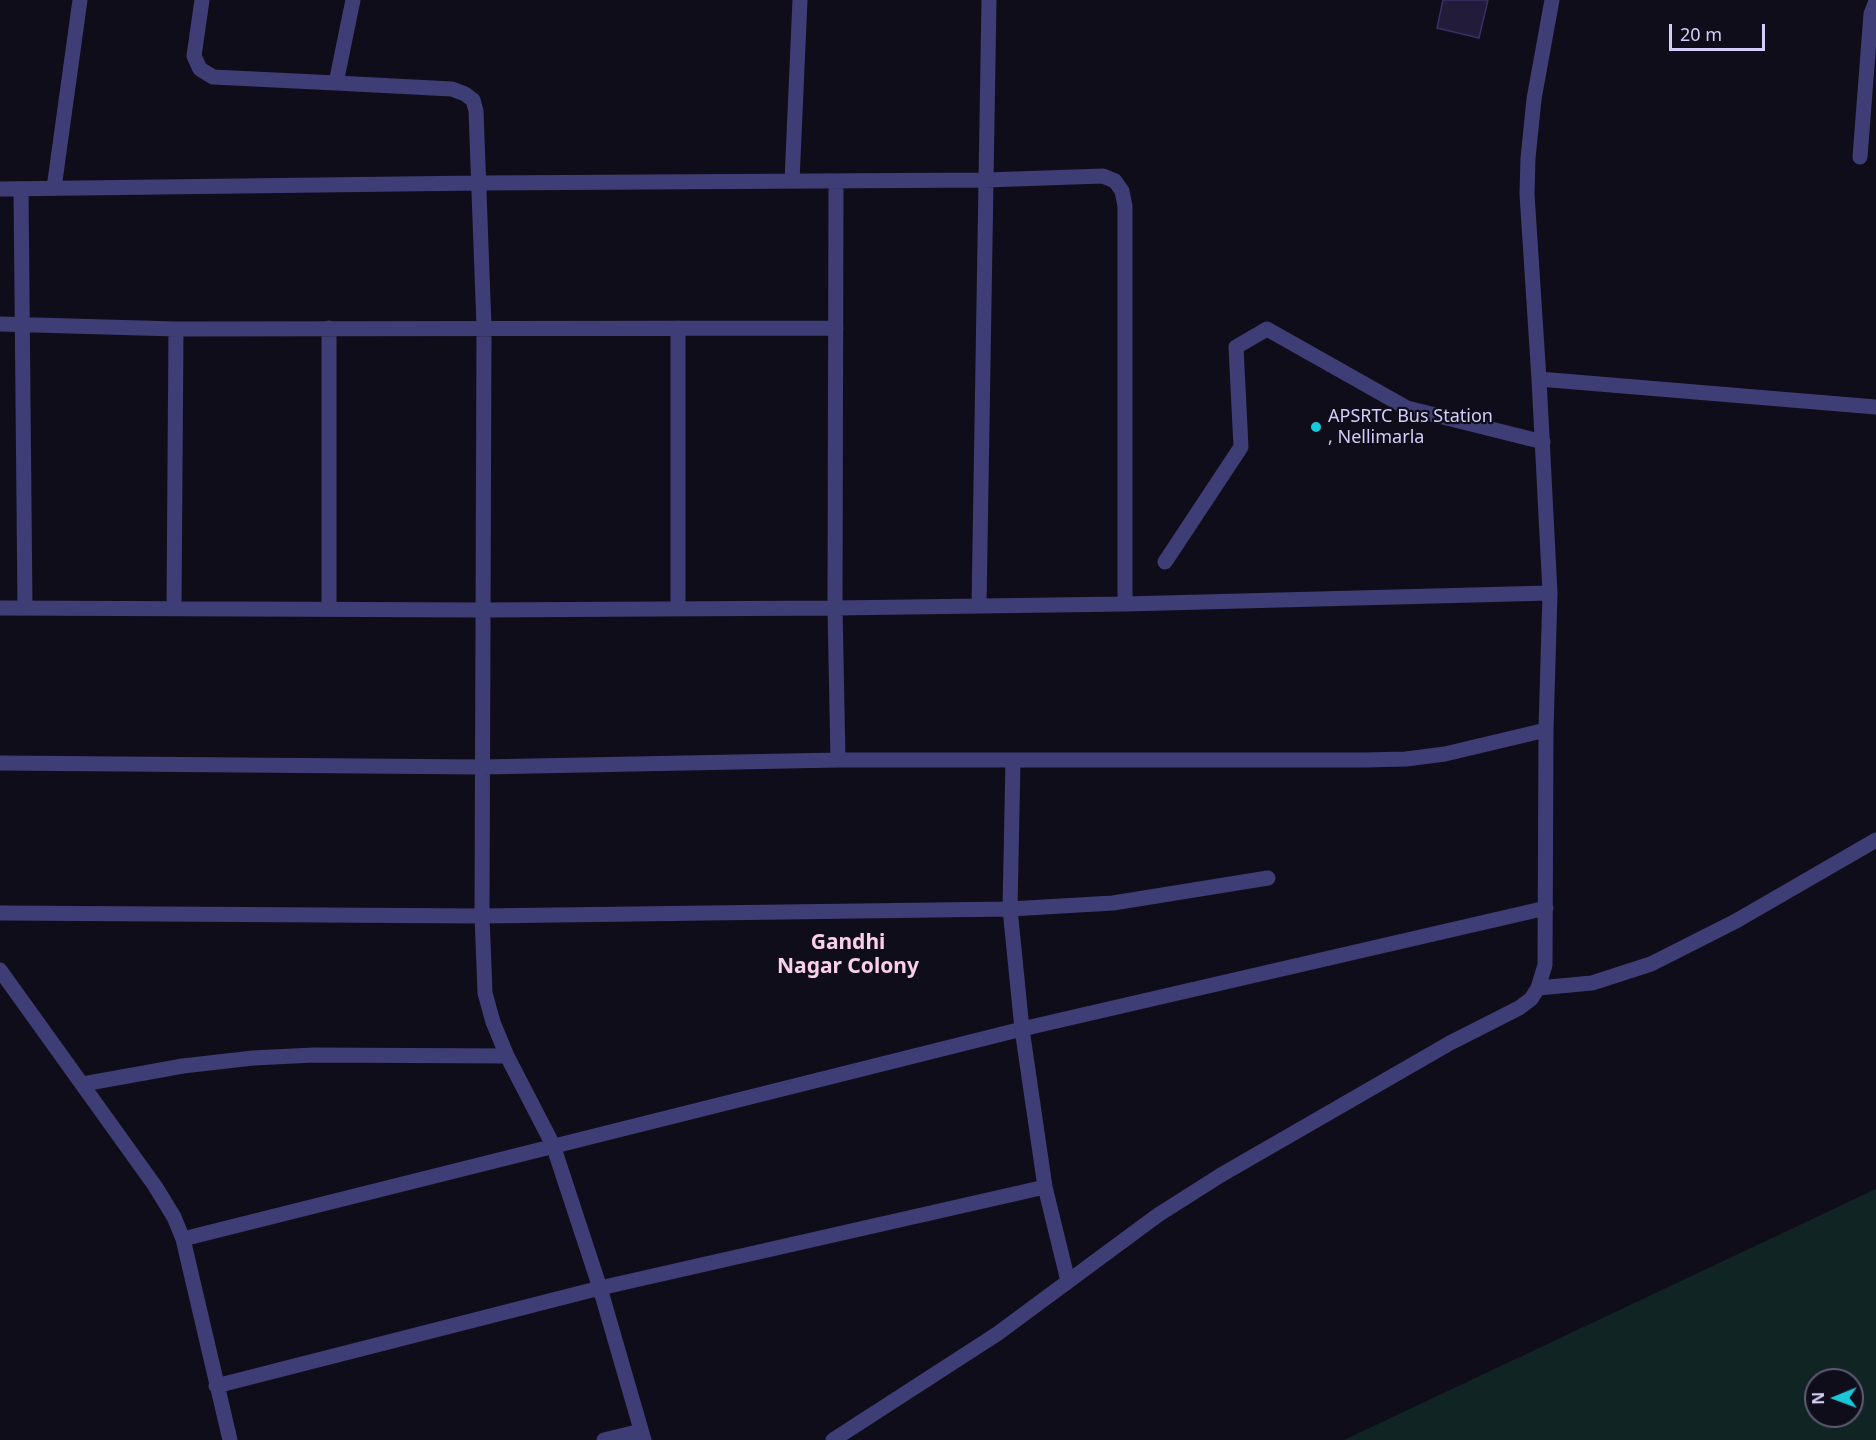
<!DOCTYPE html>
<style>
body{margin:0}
#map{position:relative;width:1876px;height:1440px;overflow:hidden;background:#100d1b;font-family:"Noto Sans",sans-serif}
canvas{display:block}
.north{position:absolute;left:1804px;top:1368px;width:60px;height:60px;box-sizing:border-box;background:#100d1b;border:2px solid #5e5a74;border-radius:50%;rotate:269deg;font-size:16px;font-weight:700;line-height:24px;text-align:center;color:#d2cdf9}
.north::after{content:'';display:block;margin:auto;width:21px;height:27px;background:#18c7da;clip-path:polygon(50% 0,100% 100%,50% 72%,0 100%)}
.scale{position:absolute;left:1669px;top:24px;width:96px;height:27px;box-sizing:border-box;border:3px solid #d2cdf9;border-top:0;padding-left:8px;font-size:18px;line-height:21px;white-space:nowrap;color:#d2cdf9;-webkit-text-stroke:4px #100d1b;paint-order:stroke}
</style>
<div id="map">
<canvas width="1876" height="1440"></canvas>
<div class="north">N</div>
<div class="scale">20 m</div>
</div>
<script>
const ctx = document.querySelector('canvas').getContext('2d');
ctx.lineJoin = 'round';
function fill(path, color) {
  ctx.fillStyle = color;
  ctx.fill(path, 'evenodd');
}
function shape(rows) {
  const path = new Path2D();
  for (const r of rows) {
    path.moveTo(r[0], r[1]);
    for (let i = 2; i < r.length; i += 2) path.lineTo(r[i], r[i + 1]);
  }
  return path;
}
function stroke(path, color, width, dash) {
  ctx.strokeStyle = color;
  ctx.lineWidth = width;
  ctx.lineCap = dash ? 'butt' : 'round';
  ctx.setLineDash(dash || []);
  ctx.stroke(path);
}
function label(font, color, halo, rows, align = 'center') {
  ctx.font = font + ' "Noto Sans",sans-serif';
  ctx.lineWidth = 4.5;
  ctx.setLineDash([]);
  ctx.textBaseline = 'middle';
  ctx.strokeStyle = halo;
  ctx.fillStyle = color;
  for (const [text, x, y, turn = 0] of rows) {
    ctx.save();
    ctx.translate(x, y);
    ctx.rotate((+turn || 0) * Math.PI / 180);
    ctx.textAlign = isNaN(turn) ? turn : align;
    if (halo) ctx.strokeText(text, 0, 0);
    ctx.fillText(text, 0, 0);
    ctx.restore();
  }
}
const green = shape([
 [1876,1189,1876,1440,1344,1440],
 [1816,1380,1852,1380,1852,1416,1816,1416]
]);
const building = shape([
 [1443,0,1488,0,1479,38,1437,28,1443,0]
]);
const minor = shape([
 [202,0,194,56,200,69,213,77,336,83],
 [353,0,336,83,452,89,465,94,473,100,476,111,484,327,482,916,485,993,493,1022,507,1056,553,1145,600,1288,644,1440],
 [1860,157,1871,14,1876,1],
 [792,181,800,0],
 [836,181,835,608,838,760],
 [54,188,80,0],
 [0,189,480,183,986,180,1103,176,1115,181,1122,191,1125,206,1125,604],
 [21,189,25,608],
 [0,324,176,329,836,328],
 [329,328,329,608],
 [1539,379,1876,407],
 [1165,562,1241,447,1236,347,1267,329,1407,408,1543,442],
 [979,606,989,0],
 [174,607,176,329],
 [0,608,482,610,835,608,1125,604,1550,593],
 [678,608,678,328],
 [1013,760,1010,909,1022,1029,1045,1187,1068,1281],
 [0,763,482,767,838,760,1364,760,1406,759,1445,754,1546,730],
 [0,913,482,916,1010,909,1113,903,1268,878],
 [0,970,155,1186,174,1217,183,1239,230,1440],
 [1538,988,1592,983,1651,964,1736,921,1876,840],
 [83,1084,183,1066,253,1058,314,1055,507,1056],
 [183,1239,1022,1029,1546,908],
 [216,1386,600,1288,1045,1187],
 [604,1440,641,1431],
 [833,1440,997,1334,1158,1215,1221,1175,1450,1043,1519,1008,1531,999,1538,988,1545,965,1546,730,1550,593,1539,379,1527,194,1528,158,1534,99,1552,0]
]);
const markers = [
 [1316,427,6,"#18c7da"]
];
const poiNames = [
 ["APSRTC Bus Station",1328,417],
 [", Nellimarla",1328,438]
];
const quarterNames = [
 ["Gandhi",848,943],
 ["Nagar Colony",848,967]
];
fill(green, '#112424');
fill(building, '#221b3a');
stroke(building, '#3a3064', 1.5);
stroke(minor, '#3f3d75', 15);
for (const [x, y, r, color] of markers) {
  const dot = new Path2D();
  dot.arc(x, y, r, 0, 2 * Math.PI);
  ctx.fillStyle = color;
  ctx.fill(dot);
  stroke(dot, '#100d1b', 2);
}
label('18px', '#d2cdf9', '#100d1b', poiNames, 'left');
label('bold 21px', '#facfea', '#100d1b', quarterNames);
</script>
